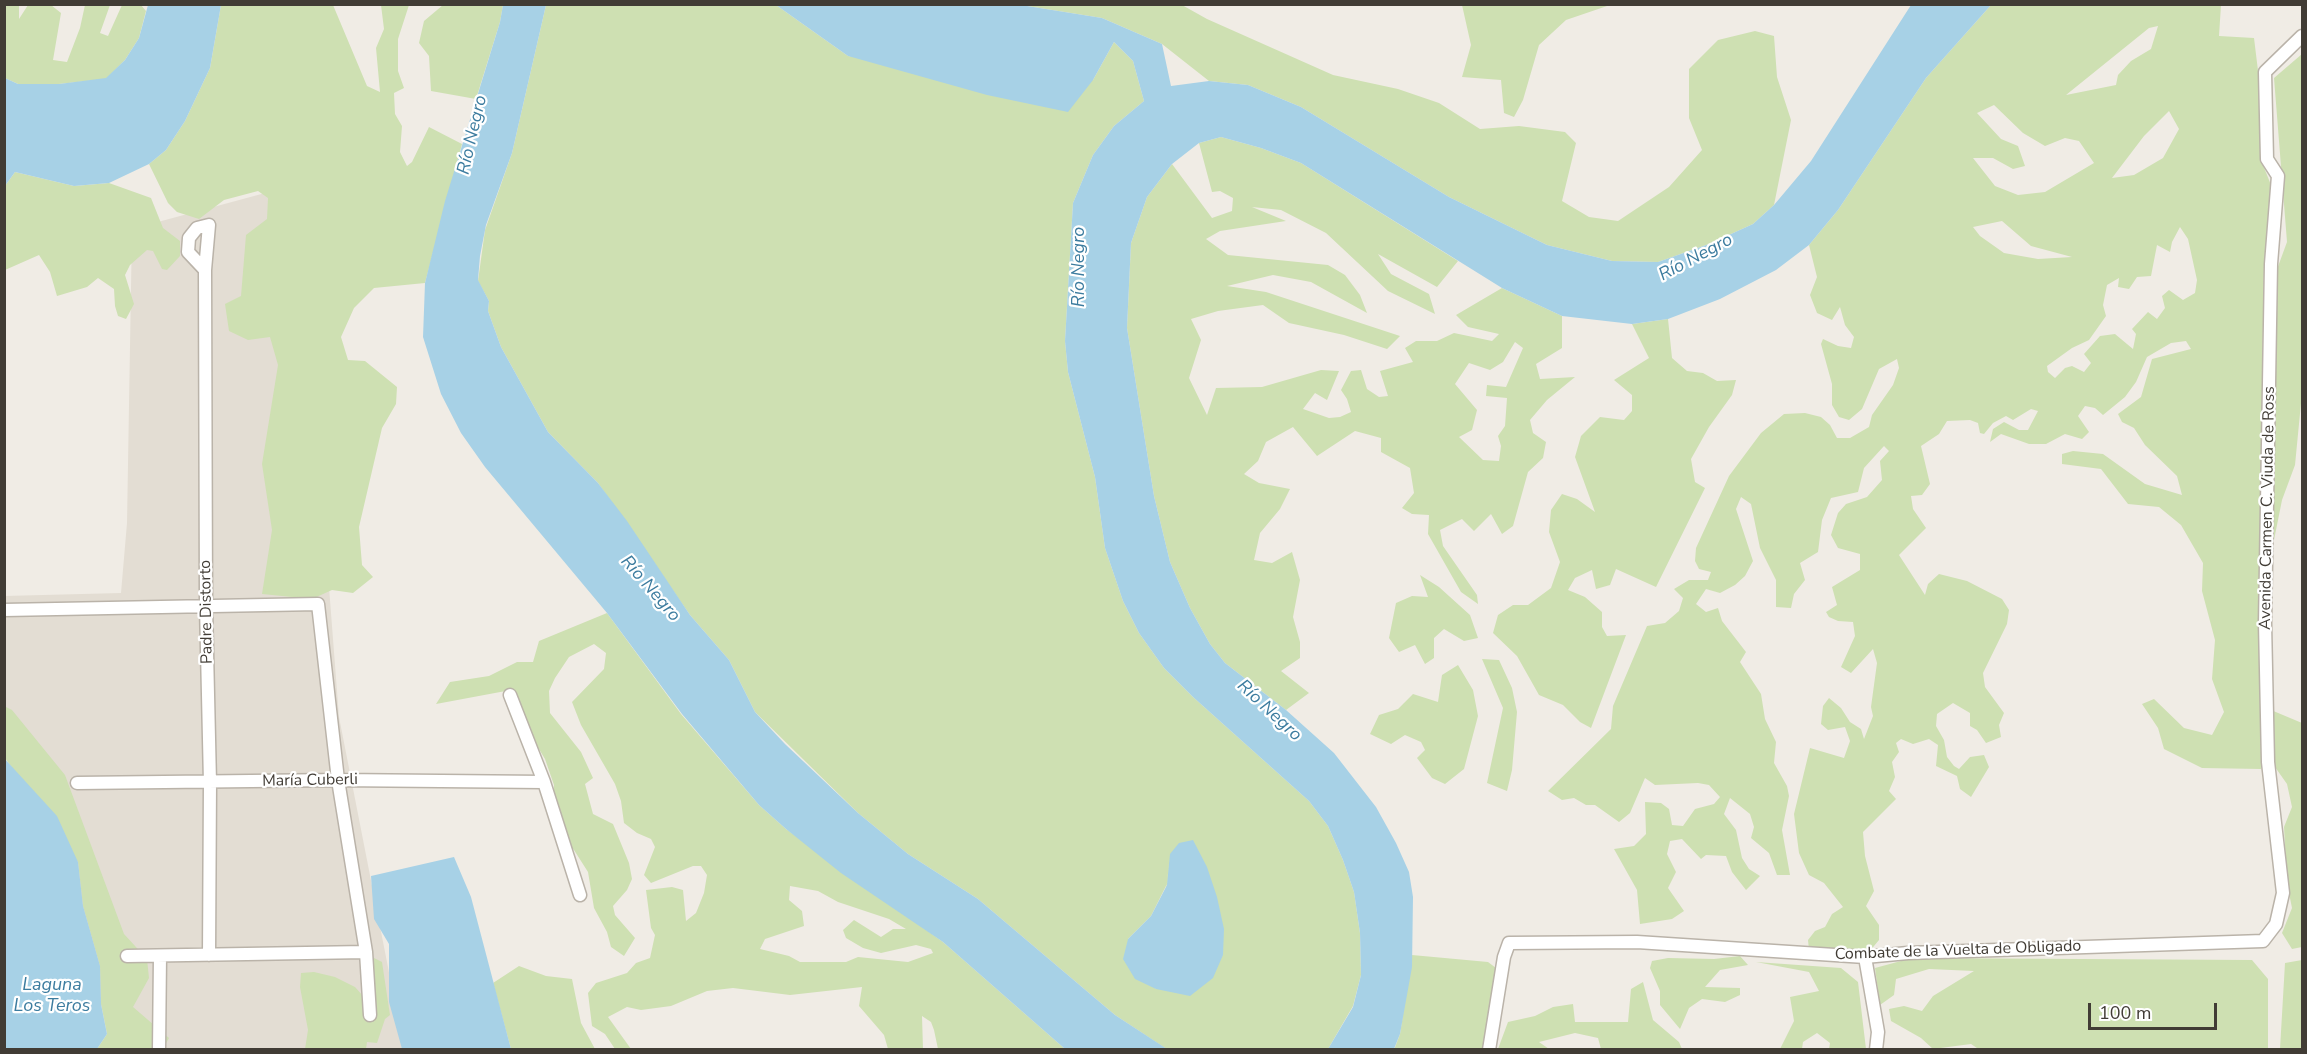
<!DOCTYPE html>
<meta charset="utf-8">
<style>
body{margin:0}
#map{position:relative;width:2307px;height:1054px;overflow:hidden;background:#f0ece5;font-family:"Nunito Sans",sans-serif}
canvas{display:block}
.frame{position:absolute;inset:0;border:6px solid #413c35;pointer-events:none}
.scale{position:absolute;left:2088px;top:1003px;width:129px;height:27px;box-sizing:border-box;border:3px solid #413c35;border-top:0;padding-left:8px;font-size:18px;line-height:21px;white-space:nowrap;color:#413c35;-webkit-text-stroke:4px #fff;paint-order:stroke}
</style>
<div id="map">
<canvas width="2307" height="1054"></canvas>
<div class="frame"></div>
<div class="scale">100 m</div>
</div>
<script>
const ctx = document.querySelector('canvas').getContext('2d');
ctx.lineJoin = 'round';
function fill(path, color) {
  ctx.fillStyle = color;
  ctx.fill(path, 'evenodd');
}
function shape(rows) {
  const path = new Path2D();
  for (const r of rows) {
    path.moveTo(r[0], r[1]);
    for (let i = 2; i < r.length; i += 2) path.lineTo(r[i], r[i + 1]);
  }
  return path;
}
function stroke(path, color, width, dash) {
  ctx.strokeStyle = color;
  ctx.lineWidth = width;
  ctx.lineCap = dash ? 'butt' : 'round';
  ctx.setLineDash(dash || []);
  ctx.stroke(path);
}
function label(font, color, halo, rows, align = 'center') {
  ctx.font = font + ' "Nunito Sans",sans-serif';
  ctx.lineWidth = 4.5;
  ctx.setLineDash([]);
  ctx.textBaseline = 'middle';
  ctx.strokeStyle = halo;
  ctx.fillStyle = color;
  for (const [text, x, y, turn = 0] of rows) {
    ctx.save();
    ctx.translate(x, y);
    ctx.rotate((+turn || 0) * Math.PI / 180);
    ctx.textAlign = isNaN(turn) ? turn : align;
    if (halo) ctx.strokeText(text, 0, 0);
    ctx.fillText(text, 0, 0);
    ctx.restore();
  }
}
const residential = shape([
 [291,186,323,509,339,717,404,1049,116,1049,5,722,4,596,121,593,127,523,132,229]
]);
const green = shape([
 [5,5,19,5,19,19,28,5,51,5,61,13,53,60,67,62,80,28,85,5,110,5,100,33,108,36,122,5,141,5,146,11,139,38,125,60,106,79,59,84,18,84,5,78],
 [221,5,333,5,367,86,380,92,376,48,384,29,381,5,409,5,398,39,398,71,404,88,394,93,395,114,402,126,400,152,407,166,412,162,429,127,462,144,425,283,374,288,354,308,341,337,348,360,365,361,397,387,396,404,382,428,359,527,362,565,373,577,353,593,332,590,312,599,262,594,272,530,262,464,278,365,270,337,248,340,229,331,225,304,241,296,246,235,267,219,268,198,258,191,224,200,199,219,177,212,168,203,149,164,166,150,185,121,210,68],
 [443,5,503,5,500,22,476,99,431,91,429,56,419,43,424,21],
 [546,5,776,5,848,56,1093,80,1114,42,1133,61,1144,101,1114,126,1093,155,1073,203,1065,341,1068,372,1095,477,1105,548,1123,601,1139,633,1164,668,1193,697,1309,801,1328,826,1343,860,1354,892,1360,933,1361,975,1353,1006,1328,1049,1165,1048,1115,1015,978,899,908,854,858,813,755,712,729,660,690,615,598,483,548,432,501,347,488,311,489,301,478,281,485,230,512,153],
 [1170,854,1156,989,1128,939,1151,916,1167,884],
 [1021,5,1182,5,1207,19,1333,75,1398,89,1439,103,1480,129,1519,126,1565,132,1576,143,1562,201,1589,217,1618,221,1669,187,1702,150,1689,118,1689,69,1718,40,1755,31,1774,36,1777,77,1791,120,1774,205,1753,224,1709,244,1658,262,1612,261,1547,245,1449,197,1301,107,1248,85,1209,81,1162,44,1102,18],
 [1462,5,1462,4,1610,5,1566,20,1539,45,1523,100,1514,117,1504,113,1501,80,1462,77,1471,45],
 [1991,5,2221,5,2219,36,2254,38,2260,87,2261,160,2271,185,2272,233,2264,264,2260,515,2261,769,2202,768,2164,749,2158,728,2142,704,2154,699,2184,728,2212,735,2224,712,2212,679,2215,640,2202,591,2203,563,2181,525,2159,507,2128,504,2101,469,2062,464,2062,454,2073,451,2103,454,2145,484,2182,495,2177,476,2145,445,2134,428,2122,422,2118,414,2141,397,2152,359,2191,349,2186,341,2171,343,2147,357,2136,382,2125,397,2103,415,2095,408,2085,406,2078,416,2089,432,2082,439,2065,434,2046,444,2029,444,2001,434,1990,442,1993,429,2004,422,2019,430,2028,430,2038,411,2031,409,2013,420,2006,416,1993,423,1984,434,1980,433,1978,423,1970,420,1947,421,1939,434,1921,446,1930,484,1922,495,1911,496,1913,509,1926,528,1899,555,1925,595,1928,584,1939,574,1967,581,2002,599,2009,610,2007,624,1983,673,1985,687,2004,713,1999,725,2001,737,1986,743,1977,730,1970,726,1970,713,1953,703,1937,714,1936,726,1944,740,1947,757,1954,766,1959,769,1970,757,1984,755,1989,767,1971,797,1960,789,1957,776,1936,766,1938,745,1929,739,1913,744,1901,739,1896,743,1899,752,1892,762,1895,777,1889,791,1896,799,1863,832,1865,856,1874,891,1866,906,1879,925,1879,940,1869,952,1809,950,1808,940,1815,931,1825,927,1832,914,1843,907,1824,883,1809,875,1799,853,1794,814,1810,748,1844,758,1850,741,1845,727,1828,730,1821,724,1823,706,1829,698,1841,708,1850,722,1861,729,1864,739,1873,716,1871,707,1877,663,1873,649,1851,673,1841,667,1855,636,1853,622,1838,621,1829,617,1826,612,1837,605,1832,587,1860,570,1860,554,1838,548,1831,535,1838,513,1846,504,1867,497,1882,480,1880,461,1889,451,1884,446,1864,468,1858,492,1831,498,1822,520,1818,552,1800,563,1805,580,1794,594,1791,608,1776,607,1776,580,1760,548,1751,504,1741,497,1736,509,1753,561,1745,576,1735,585,1720,593,1706,589,1696,604,1706,612,1718,608,1722,621,1746,652,1740,662,1761,694,1765,719,1776,742,1774,763,1787,786,1789,796,1782,830,1790,875,1777,875,1769,853,1751,838,1754,827,1750,814,1730,798,1724,814,1736,830,1742,858,1749,869,1760,876,1746,890,1732,872,1726,856,1706,855,1701,859,1682,839,1670,841,1667,854,1676,872,1668,888,1684,911,1672,919,1640,924,1637,890,1614,849,1634,846,1646,834,1645,802,1661,803,1669,809,1672,825,1683,826,1695,809,1714,804,1720,797,1709,785,1698,783,1655,785,1645,778,1630,813,1619,822,1595,805,1586,805,1574,798,1562,800,1548,791,1611,729,1613,706,1647,626,1665,623,1679,611,1683,598,1674,589,1689,580,1708,580,1711,572,1699,569,1695,561,1696,548,1729,476,1761,433,1784,414,1805,413,1821,417,1830,425,1837,438,1850,438,1869,427,1872,415,1893,385,1899,368,1897,359,1879,369,1862,409,1849,420,1839,417,1832,405,1832,384,1821,344,1823,339,1838,346,1851,348,1854,337,1845,325,1840,307,1832,320,1817,313,1810,295,1817,277,1809,245,1838,210,1926,78],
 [2158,26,2151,49,2131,61,2118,75,2116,85,2066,95,2149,28],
 [1994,105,2023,133,2045,146,2065,138,2079,141,2094,163,2045,192,2018,195,1995,186,1973,158,1993,158,2013,169,2025,166,2018,146,2001,139,1977,113],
 [2169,111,2179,129,2163,158,2134,175,2112,178,2144,136],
 [2002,221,2031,246,2072,257,2038,259,2004,253,1980,236,1973,227],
 [2180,227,2188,239,2197,280,2195,293,2183,300,2169,290,2162,296,2165,308,2157,319,2148,312,2132,329,2136,334,2133,349,2115,334,2100,336,2084,354,2091,363,2084,372,2072,366,2065,368,2055,378,2048,372,2047,366,2072,348,2089,340,2106,316,2103,305,2107,285,2119,278,2118,287,2129,289,2137,277,2151,276,2157,245,2170,252,2172,242],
 [2302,54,2302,393,2295,465,2282,500,2274,540,2270,539,2276,272,2287,242,2274,78],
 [1221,137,1261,148,1301,163,1458,261,1437,287,1378,254,1391,274,1429,294,1435,314,1388,291,1326,233,1281,210,1252,207,1286,221,1220,231,1206,239,1228,255,1328,265,1345,275,1360,295,1367,313,1311,282,1273,275,1227,286,1266,292,1400,336,1387,349,1344,335,1289,323,1263,305,1218,311,1191,319,1201,340,1189,378,1207,415,1216,388,1262,387,1321,370,1339,371,1327,400,1315,393,1303,409,1329,418,1340,417,1351,412,1347,399,1341,390,1351,371,1361,370,1367,389,1379,397,1388,396,1380,371,1413,362,1405,348,1416,341,1437,341,1454,333,1492,341,1499,334,1468,327,1456,315,1502,288,1562,316,1562,348,1536,364,1540,379,1575,377,1547,400,1530,420,1533,433,1546,442,1543,458,1528,472,1513,526,1502,534,1491,514,1474,531,1462,519,1440,530,1443,546,1477,595,1478,604,1461,592,1428,534,1429,515,1412,514,1402,508,1414,493,1410,468,1381,452,1381,438,1355,431,1317,456,1293,427,1266,442,1258,461,1244,474,1259,483,1290,489,1280,509,1260,533,1254,560,1272,563,1292,552,1300,580,1293,617,1300,642,1300,658,1281,671,1309,693,1286,710,1225,663,1210,644,1190,608,1170,562,1154,496,1127,328,1131,243,1147,197,1172,164,1212,218,1232,211,1233,198,1220,191,1212,192,1199,143],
 [1515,342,1523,348,1506,387,1487,385,1486,396,1507,398,1505,426,1498,436,1501,446,1499,461,1483,460,1459,437,1472,430,1477,410,1455,384,1469,363,1490,370,1503,362],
 [15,172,74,186,109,183,151,198,163,228,180,241,180,256,167,270,162,269,153,251,147,250,130,265,125,275,134,304,126,319,118,316,115,306,114,289,98,278,87,287,57,296,50,272,39,255,5,270,5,186],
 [1668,319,1672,358,1687,371,1703,373,1717,381,1736,380,1732,395,1709,427,1691,459,1695,482,1705,488,1656,587,1616,569,1610,585,1596,589,1592,570,1575,578,1568,590,1585,597,1602,612,1602,627,1607,636,1626,635,1591,728,1580,722,1563,705,1539,695,1517,656,1493,633,1498,615,1513,605,1528,605,1551,588,1560,562,1549,532,1551,510,1562,494,1577,499,1595,512,1575,457,1581,436,1600,417,1624,420,1632,411,1632,395,1614,380,1649,358,1632,324],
 [1420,575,1439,587,1470,615,1478,638,1464,641,1444,629,1434,638,1434,658,1425,664,1415,645,1399,652,1389,638,1396,603,1412,596,1428,597],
 [607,613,681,714,759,805,786,829,943,942,1065,1049,938,1049,934,1030,931,1022,922,1016,923,1049,888,1049,884,1035,859,1006,862,987,790,995,733,988,707,991,671,1006,641,1010,627,1007,608,1017,631,1049,615,1049,605,1034,592,1026,588,993,596,983,627,973,636,963,650,958,655,935,651,928,646,890,672,887,683,890,686,921,696,913,704,893,707,875,701,866,693,866,651,883,644,875,655,847,651,839,637,833,624,823,621,801,615,784,581,725,572,702,604,669,606,653,594,644,569,657,555,678,549,691,550,713,581,752,593,778,585,784,593,814,613,824,629,863,632,879,627,890,613,906,615,915,635,938,624,956,611,947,607,932,594,908,588,872,574,850,559,834,552,812,554,785,545,759,528,731,511,690,436,704,450,682,489,676,517,662,533,662,539,641],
 [790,886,818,891,838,902,889,919,906,929,893,929,881,937,854,920,843,930,846,938,863,948,881,953,916,945,931,949,933,953,908,962,858,957,846,962,800,962,789,956,760,949,765,939,804,926,802,911,789,900],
 [1482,659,1499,660,1512,688,1517,712,1512,770,1507,791,1487,783,1503,708],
 [1458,665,1473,690,1478,716,1464,769,1445,784,1432,778,1417,758,1425,750,1421,742,1405,735,1391,744,1370,734,1379,715,1398,709,1413,694,1438,702,1442,675],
 [4,706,12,710,65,775,124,934,147,959,149,978,133,1007,169,1038,163,1049,97,1049,107,1034,101,1004,100,966,83,906,78,862,5,758],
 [2271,710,2302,723,2302,947,2292,949,2282,933,2292,908,2287,883,2284,827,2292,807,2287,784,2275,767],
 [1412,955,1488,962,1496,968,1492,1019,1482,1049,1394,1050,1400,1034],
 [1740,956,1748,965,1720,970,1705,987,1740,988,1740,995,1725,1002,1702,999,1689,1008,1680,1029,1660,1005,1660,991,1650,968,1652,961,1668,958,1714,959],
 [374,958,382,962,390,1015,385,1019,377,1043,367,1042,366,1049,305,1049,308,1030,300,987,301,973,314,972,335,977,355,987,363,996],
 [1912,958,2252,960,2268,979,2268,1049,1980,1050,1971,1044,1933,1049,1921,1038,1891,1021,1889,1009,1904,1006,1922,1011,1933,996,1974,971,1929,969,1896,979,1894,995,1880,1005,1875,968],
 [2302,960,2302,1049,2280,1049,2285,963],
 [1756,962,1841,968,1858,982,1866,1049,1829,1049,1830,1043,1817,1033,1803,1042,1802,1049,1780,1049,1794,1021,1790,997,1819,991,1809,972],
 [519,966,546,976,572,979,581,1023,595,1049,511,1049,493,983],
 [1643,982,1653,1020,1679,1042,1682,1049,1601,1049,1598,1038,1575,1033,1539,1042,1549,1049,1498,1049,1508,1022,1535,1016,1553,1007,1573,1004,1575,1022,1628,1022,1631,989]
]);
const water = shape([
 [148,5,221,5,210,68,185,121,166,150,149,164,109,183,74,186,15,172,5,186,5,78,18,84,59,84,106,78,125,60,139,38],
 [503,5,546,5,512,153,486,225,480,256,478,280,489,301,488,311,501,347,548,432,598,483,627,521,690,615,729,660,755,712,785,744,858,813,908,854,978,899,1115,1015,1167,1049,1065,1049,943,942,841,873,786,829,759,805,682,714,607,613,485,467,461,433,441,394,423,337,425,283,445,201,500,22],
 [1021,5,1102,18,1162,44,1171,86,1209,81,1248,85,1301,107,1449,197,1547,245,1612,261,1658,262,1709,244,1753,224,1774,205,1811,161,1911,5,1991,5,1926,78,1838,210,1809,245,1776,270,1720,299,1668,319,1632,324,1562,316,1502,288,1301,163,1261,148,1221,137,1199,143,1172,164,1147,197,1131,243,1127,328,1154,496,1170,562,1190,608,1210,644,1225,663,1286,710,1334,753,1376,807,1396,843,1409,872,1413,897,1412,967,1400,1034,1394,1049,1328,1049,1353,1007,1361,975,1360,933,1354,892,1343,860,1328,826,1309,801,1193,697,1164,668,1139,633,1123,601,1105,548,1095,477,1068,372,1065,341,1073,203,1093,155,1114,126,1144,101,1133,61,1114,42,1093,80,1068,112,987,95,848,56,776,5],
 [4,758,57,816,78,862,83,906,100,966,101,1004,107,1034,97,1049,5,1049],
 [1193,840,1207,867,1217,897,1224,929,1223,955,1213,978,1190,996,1156,989,1135,979,1123,959,1128,939,1151,916,1167,885,1170,854,1179,843],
 [454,857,471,897,511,1049,402,1049,389,1002,389,944,374,919,371,876]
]);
const minor = shape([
 [205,270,188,252,189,238,197,228,209,225,205,270,206,606,210,783,209,955],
 [4,610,318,604,338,780,366,952,370,1015],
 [510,695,544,782,580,895],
 [77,783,338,780,544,782],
 [127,956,366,952],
 [1865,957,1878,1032,1876,1050],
 [159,1050,160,956],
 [1489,1050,1504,957,1509,943,1637,942,1865,957,1908,953,2263,941,2276,924,2283,893,2268,762,2265,623,2271,264,2278,176,2267,159,2265,72,2302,36]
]);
const streetNames = [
 ["Avenida Carmen C. Viuda de Ross",2268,508,-89],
 ["Padre Distorto",207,612,-91],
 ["María Cuberli",310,781,-1],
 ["Combate de la Vuelta de Obligado",1958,951,-2]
];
const waterNames = [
 ["Río Negro",473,135,-77],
 ["Río Negro",1696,258,-28],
 ["Río Negro",1080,267,-90],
 ["Río Negro",650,589,49],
 ["Río Negro",1269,711,43],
 ["Laguna",52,986],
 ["Los Teros",52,1007]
];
fill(residential, '#e3ddd3');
fill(green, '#cee0b2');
fill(water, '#a7d1e6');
stroke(minor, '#bab3a9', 15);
stroke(minor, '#fff', 12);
label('16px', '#413c35', '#fff', streetNames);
label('italic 18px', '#3c7c9f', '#fff', waterNames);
</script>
